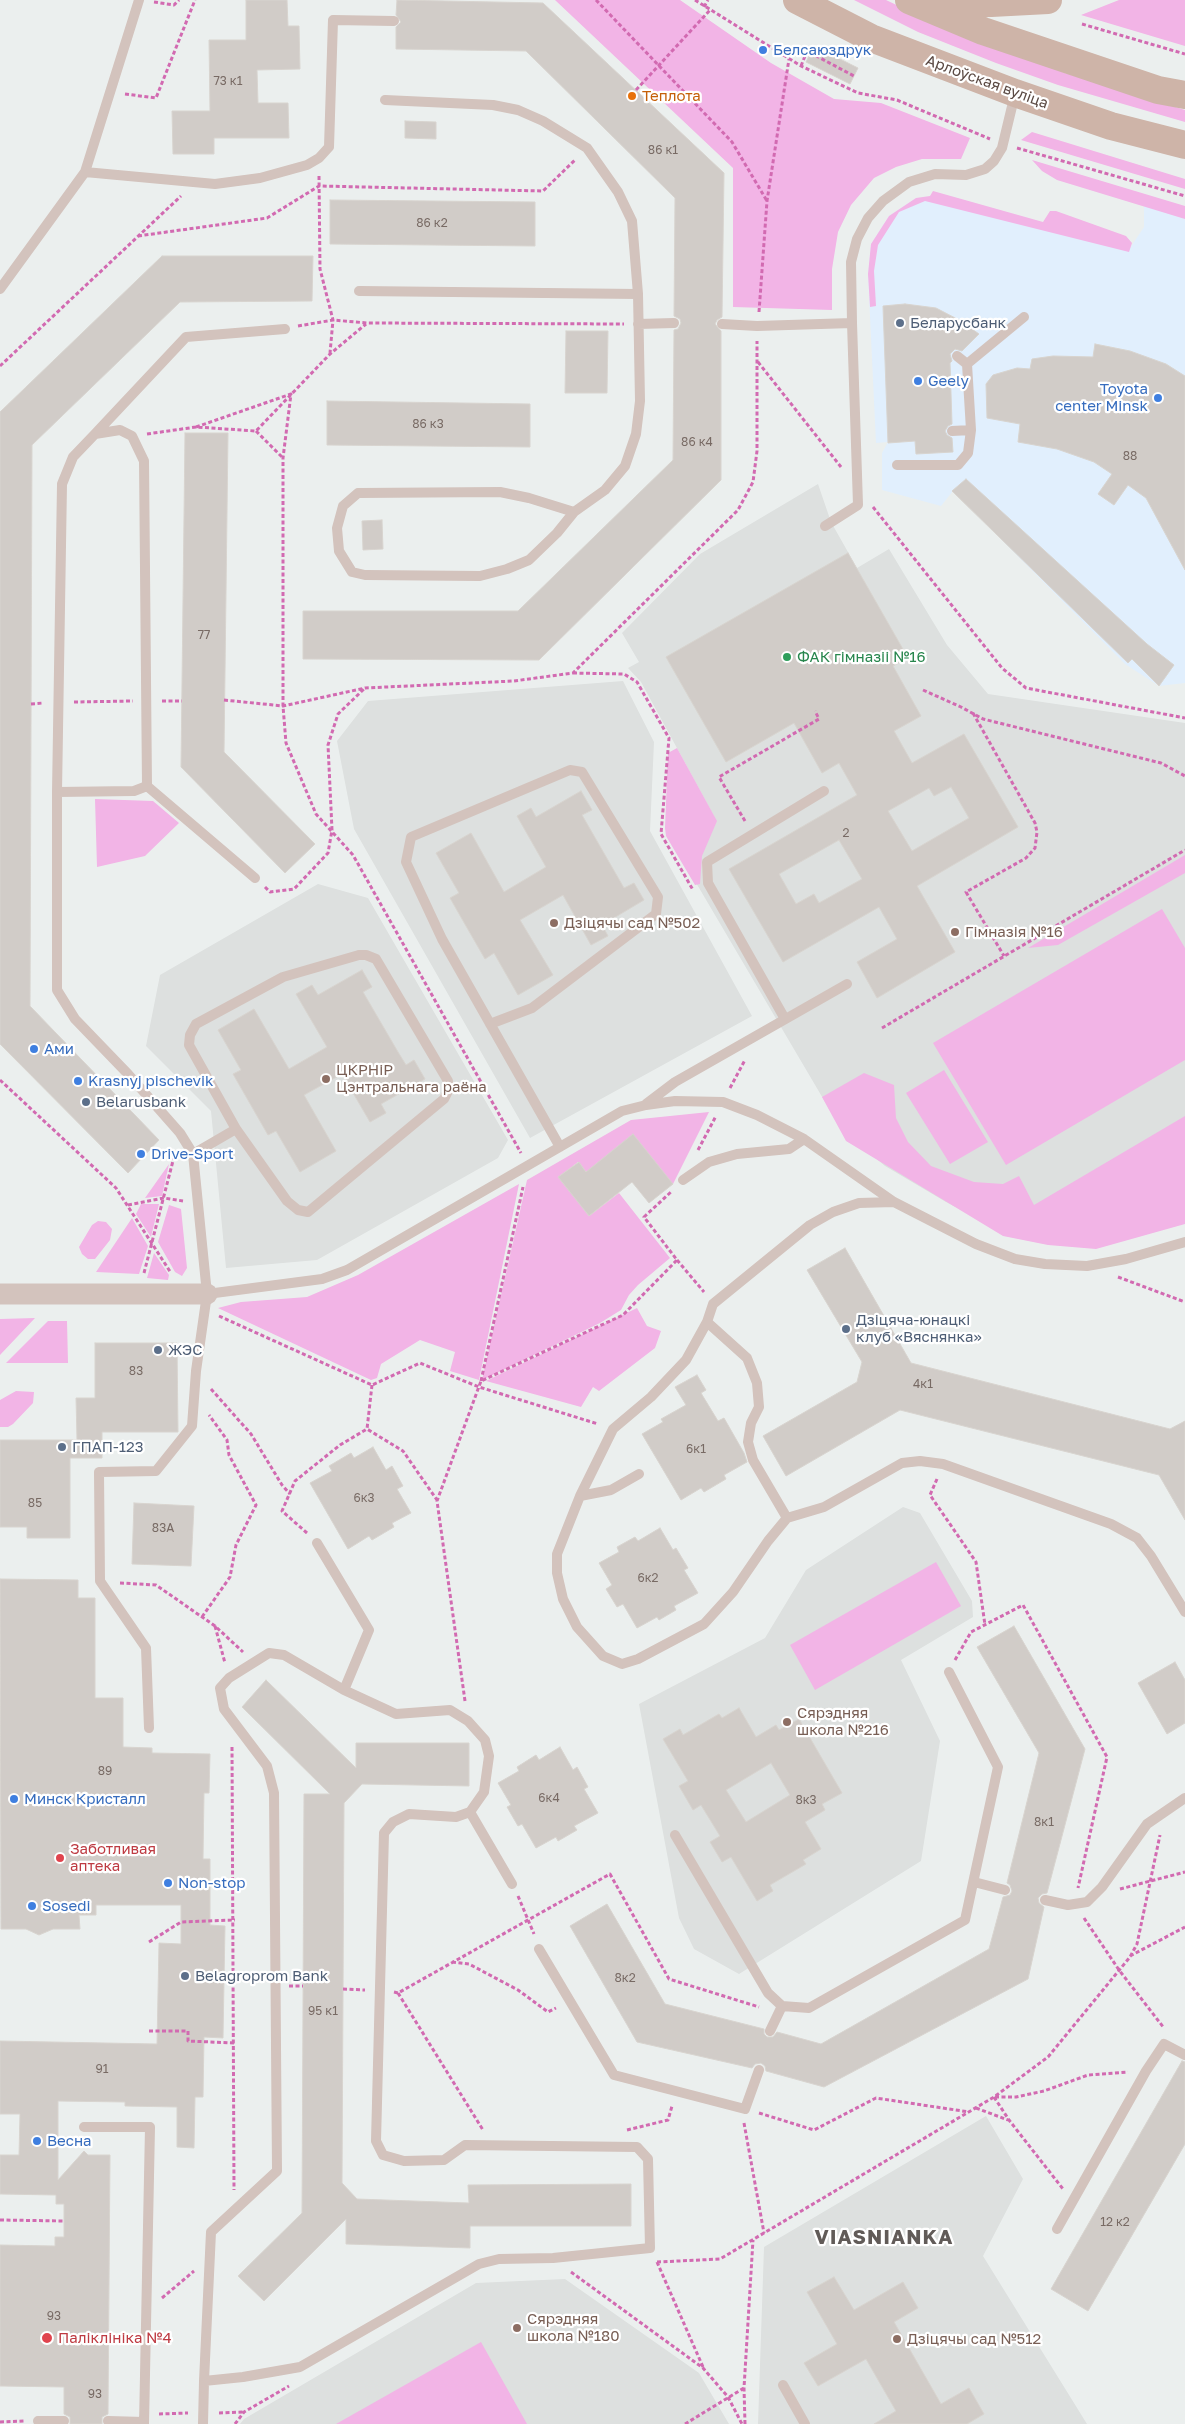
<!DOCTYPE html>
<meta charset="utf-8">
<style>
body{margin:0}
canvas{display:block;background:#ebefee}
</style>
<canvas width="1185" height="2424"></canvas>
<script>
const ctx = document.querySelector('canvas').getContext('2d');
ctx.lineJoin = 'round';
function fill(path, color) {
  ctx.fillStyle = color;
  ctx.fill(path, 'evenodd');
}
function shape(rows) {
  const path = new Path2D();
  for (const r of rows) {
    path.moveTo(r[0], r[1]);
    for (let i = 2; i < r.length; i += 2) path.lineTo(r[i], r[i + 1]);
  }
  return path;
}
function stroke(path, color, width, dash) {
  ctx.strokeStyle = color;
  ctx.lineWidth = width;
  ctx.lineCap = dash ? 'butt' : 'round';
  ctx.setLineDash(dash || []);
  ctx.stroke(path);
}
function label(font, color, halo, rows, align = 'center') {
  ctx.font = font + ' "Golos Text",sans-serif';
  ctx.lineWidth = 4.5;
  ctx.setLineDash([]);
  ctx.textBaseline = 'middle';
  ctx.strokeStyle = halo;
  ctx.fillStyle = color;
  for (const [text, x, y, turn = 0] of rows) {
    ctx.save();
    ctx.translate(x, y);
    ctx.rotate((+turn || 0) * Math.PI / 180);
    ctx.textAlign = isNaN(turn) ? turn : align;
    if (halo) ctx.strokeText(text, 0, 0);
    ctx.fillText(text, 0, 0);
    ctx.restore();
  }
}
const commercial = shape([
 [916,198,1130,248,1144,227,1144,205,1185,219,1185,683,1159,686,1125,664,953,491,941,506,882,490,882,453,888,442,876,443,868,274,871,244,889,216]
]);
const education = shape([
 [818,484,831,522,857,568,889,549,947,645,988,694,1185,723,1185,1219,1005,1233,946,1202,885,1166,841,1129,672,842,714,816,641,682,628,668,639,662,622,633,700,554],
 [623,681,654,742,650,831,752,1016,530,1138,354,829,337,741,368,701],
 [318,884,368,898,508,1140,498,1158,317,1260,226,1268,211,1111,146,1046,160,975],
 [903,1507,920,1513,972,1601,973,1617,901,1660,940,1741,921,1861,739,1974,694,1949,679,1918,639,1704,765,1638,806,1570],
 [986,2116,1023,2179,983,2256,1087,2424,758,2424,764,2247],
 [565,2279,699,2373,729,2424,240,2424,244,2419,476,2283]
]);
const green = shape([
 [555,0,680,0,771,63,834,99,881,103,970,138,961,159,922,159,896,167,874,178,851,205,838,232,832,269,832,310,733,307,733,168],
 [854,0,886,0,926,19,1065,73,1185,110,1185,122,1058,85,996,63,918,32],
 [1119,0,1185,0,1185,46,1081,15],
 [1032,132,1185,179,1185,189,1021,140],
 [1032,160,1185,206,1185,219,1057,180,1042,171],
 [933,191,1043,222,1050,211,1056,211,1126,236,1132,243,1129,252,925,201,899,212,878,245,874,271,876,306,870,307,868,274,871,244,889,216,916,198,930,196],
 [677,748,717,821,702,856,700,884,695,885,666,836,665,828,668,753],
 [95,799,153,801,179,823,145,856,97,867],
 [1185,855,1185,873,1058,945,1028,948],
 [1162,909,1185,948,1185,1060,1006,1165,933,1043],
 [944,1070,988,1142,950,1164,906,1093],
 [864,1073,894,1085,896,1118,908,1142,931,1166,974,1182,1003,1184,1019,1176,1034,1205,1185,1116,1185,1224,1096,1249,1048,1245,1003,1236,846,1141,822,1097],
 [709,1112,673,1184,586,1172,578,1162,559,1177,589,1216,619,1193,670,1258,638,1285,629,1295,621,1310,600,1323,482,1380,527,1180,631,1120],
 [169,1164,162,1196,145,1198],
 [519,1184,479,1380,450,1371,455,1352,420,1340,381,1364,377,1378,371,1380,218,1308,241,1302,307,1297,358,1275],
 [141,1204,159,1204,151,1237,136,1214],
 [169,1205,181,1209,187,1268,182,1276,175,1272,158,1242],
 [132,1218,148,1246,139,1274,96,1272],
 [98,1221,106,1222,112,1229,110,1240,95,1259,88,1259,82,1254,79,1247,92,1225],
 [154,1253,169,1275,168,1280,147,1278],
 [637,1308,647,1326,661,1331,655,1348,599,1391,593,1387,581,1407,486,1381],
 [35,1318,0,1355,0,1319],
 [48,1321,67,1321,68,1363,6,1363],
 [16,1391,34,1392,33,1403,13,1424,8,1427,0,1427,0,1400],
 [936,1562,961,1606,815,1690,790,1645],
 [481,2342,527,2424,336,2424]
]);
const building = shape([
 [246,0,287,0,288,26,299,26,300,69,257,70,258,103,288,103,289,138,214,138,214,154,173,154,172,111,210,111,209,40,246,40,246,0],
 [397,0,543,3,724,173,722,317,717,320,715,324,721,331,721,480,539,660,303,659,303,611,518,611,673,460,674,330,678,329,681,323,680,319,674,316,675,198,526,51,396,49,396,27,401,22,396,15,397,0],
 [814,46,858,68,850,84,806,62,814,46],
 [405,121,436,122,436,139,405,138,405,121],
 [330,200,535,202,535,246,330,244,330,200],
 [162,256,313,256,312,301,180,302,32,445,30,1006,159,1140,128,1173,0,1044,0,412,162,256],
 [905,304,936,308,961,321,979,334,962,351,955,349,950,354,952,361,950,363,952,424,948,426,945,431,947,435,952,438,953,452,916,454,915,441,888,443,883,306,905,304],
 [566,331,608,331,607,393,565,393,566,331],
 [1095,344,1130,351,1166,364,1185,376,1185,570,1146,498,1128,485,1114,505,1098,494,1112,474,1094,462,1057,449,1018,442,1020,424,987,418,986,384,993,375,1017,368,1030,369,1032,359,1053,356,1093,357,1095,344],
 [327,401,530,404,530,447,327,445,327,401],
 [185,433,228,433,224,752,315,844,285,873,181,767,185,433],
 [966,479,1147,644,1174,665,1159,686,1132,659,1128,663,952,491,966,479],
 [382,520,383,549,363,550,362,521,382,520],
 [848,553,908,658,893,666,921,716,894,731,912,763,964,734,1018,827,917,886,955,952,877,998,857,962,897,939,879,907,783,962,729,869,857,795,839,763,822,773,794,723,726,762,666,657,848,553],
 [951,787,969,818,912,851,888,811,929,788,934,796,951,787],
 [839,840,862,879,819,903,814,894,796,904,779,874,839,840],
 [581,791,592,810,582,815,624,888,634,883,644,900,602,925,608,936,591,945,563,895,520,920,553,975,518,995,494,953,485,959,466,926,450,898,459,893,436,853,471,833,504,892,546,867,517,816,531,808,536,817,581,791],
 [362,970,372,987,363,992,398,1052,406,1065,414,1060,425,1079,381,1104,386,1113,370,1122,342,1074,304,1095,336,1151,300,1172,276,1131,268,1135,233,1074,241,1070,218,1030,254,1009,289,1069,327,1047,296,994,312,985,318,995,362,970],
 [633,1134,673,1184,649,1203,632,1182,589,1216,558,1177,579,1162,586,1172,633,1134],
 [845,1248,911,1363,1170,1429,1185,1421,1185,1520,1159,1475,900,1410,786,1476,763,1436,857,1382,862,1362,807,1270,845,1248],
 [95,1343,177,1343,178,1432,102,1432,102,1458,70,1458,70,1538,27,1538,27,1527,0,1527,0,1440,77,1440,76,1398,95,1398,95,1343],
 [697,1375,706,1390,701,1393,718,1421,724,1418,744,1453,747,1462,724,1475,726,1479,704,1492,701,1488,681,1500,642,1434,663,1422,661,1419,686,1405,675,1387,697,1375],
 [373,1447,386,1470,392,1466,403,1486,397,1489,411,1513,392,1523,394,1527,372,1540,369,1536,348,1549,310,1483,332,1471,329,1466,351,1453,354,1458,373,1447],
 [134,1503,194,1506,191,1566,132,1564,134,1503],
 [660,1528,673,1550,676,1548,688,1568,684,1570,698,1593,674,1606,676,1610,659,1620,657,1617,637,1628,623,1604,617,1607,606,1589,612,1585,599,1563,619,1552,617,1547,635,1537,638,1541,660,1528],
 [0,1579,78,1580,78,1598,95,1598,95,1698,123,1698,123,1747,152,1748,152,1753,210,1754,209,1793,204,1793,203,1859,210,1859,210,1925,225,1926,223,2038,204,2037,203,2097,195,2097,194,2148,177,2147,177,2107,125,2106,125,2102,58,2101,58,2180,84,2151,88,2155,110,2155,108,2414,102,2417,102,2424,70,2424,70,2417,64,2414,64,2387,0,2386,0,2245,55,2246,55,2237,64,2237,64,2204,56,2204,56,2195,0,2194,0,2155,19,2155,20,2114,0,2114,0,2041,157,2044,159,1943,181,1944,181,1905,96,1905,96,1915,79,1915,80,1929,53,1929,39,1935,26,1929,1,1929,0,1579],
 [1014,1626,1085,1749,1047,1893,1042,1894,1038,1898,1039,1903,1044,1907,1028,1979,824,2087,766,2071,765,2066,761,2063,755,2064,752,2068,637,2042,570,1926,607,1904,665,2004,764,2029,764,2034,767,2037,773,2037,777,2032,821,2044,989,1949,1003,1897,1010,1895,1012,1891,1010,1885,1007,1883,1039,1753,977,1647,1014,1626],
 [1175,1662,1185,1680,1185,1723,1167,1734,1138,1683,1175,1662],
 [266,1680,356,1768,356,1743,469,1743,469,1786,362,1784,344,1803,342,2183,357,2199,469,2203,468,2185,631,2184,631,2226,470,2226,470,2248,346,2244,346,2219,264,2301,238,2276,302,2213,304,1794,330,1794,242,1707,266,1680],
 [739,1708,756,1737,776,1725,779,1730,799,1719,842,1793,822,1804,825,1810,805,1822,821,1849,803,1860,806,1864,770,1885,773,1891,757,1901,731,1857,722,1862,710,1842,720,1836,701,1805,693,1810,679,1786,688,1781,663,1739,680,1729,683,1735,719,1714,722,1718,739,1708],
 [771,1763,790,1795,746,1822,726,1790,771,1763],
 [560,1747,573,1770,577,1767,588,1787,584,1789,598,1813,574,1826,577,1830,558,1841,556,1837,536,1848,522,1824,518,1826,507,1807,511,1805,498,1783,519,1771,517,1767,536,1755,539,1760,560,1747],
 [1182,2061,1185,2062,1185,2144,1088,2311,1051,2289,1182,2061],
 [834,2277,854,2310,903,2282,918,2308,894,2322,941,2404,969,2388,984,2414,967,2424,874,2424,896,2411,866,2359,818,2386,804,2363,837,2344,807,2292,834,2277]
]);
const path = shape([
 [596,0,732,142,767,201],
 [695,0,801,66,858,93,897,100,990,139],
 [154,2,174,5,179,0],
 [704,7,708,0],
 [1082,24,1185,54],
 [801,66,807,51,854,76],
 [636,90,710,10],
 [125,94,156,98,195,0],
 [1017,148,1185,196],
 [319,176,320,269,333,320,330,353],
 [138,236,267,218,319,186,543,191,576,159],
 [759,312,767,201,789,59],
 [298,326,333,320,367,323,624,324],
 [758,362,841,467],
 [0,366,181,196],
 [196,427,291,394,283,458,283,706,286,743,316,814,353,855,521,1153],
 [256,431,283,458],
 [147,434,196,427,256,431,330,354,366,324],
 [873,507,1002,668,1026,688,1185,718],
 [573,673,624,674,637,682,669,738,661,834,693,890],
 [923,690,961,707,983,719,1161,763,1185,776],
 [224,700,283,706,365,688,514,681,573,673,738,510,753,482,757,451,757,341],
 [162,701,182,701],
 [74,702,133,701],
 [31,704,43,703],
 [973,713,1035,823,1037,832,1035,848,1026,858,966,892,1004,956],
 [745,821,719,777,819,719,815,711],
 [265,887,270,892,294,889,328,853,332,830,328,745,338,714,365,688],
 [882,1028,1185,850],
 [0,1080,116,1188,171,1273],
 [730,1088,745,1060],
 [698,1150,716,1116],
 [128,1205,164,1198,183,1201],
 [677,1260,704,1292],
 [144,1273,175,1153],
 [1118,1277,1185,1302],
 [219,1316,372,1385,420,1363,479,1387,598,1424],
 [481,1381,523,1187],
 [372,1385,367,1429,403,1451,437,1500],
 [211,1389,251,1434,282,1485,290,1494],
 [937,1479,930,1495,976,1562,985,1625],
 [307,1533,282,1511,295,1481,340,1445,367,1429],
 [120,1583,156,1585,215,1626,243,1652],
 [202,1617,230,1577,236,1545,256,1505,229,1455,227,1440,209,1415],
 [215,1626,225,1663],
 [955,1660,971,1632,1023,1605,1107,1757,1078,1888],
 [465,1701,437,1501,481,1381,623,1315,677,1260,644,1217,672,1191],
 [232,1747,234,2190],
 [1120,1889,1185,1872],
 [518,1896,534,1934],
 [1084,1918,1119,1970,1164,2028],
 [149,1942,181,1922,235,1920],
 [1130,1956,1185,1927],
 [452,1962,469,1964,518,1990,548,2012,556,2008],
 [289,1986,303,1986],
 [343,1989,365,1990],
 [394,1992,398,1993,610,1874,669,1979,759,2007],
 [398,1993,483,2130],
 [149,2031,188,2031,188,2041,234,2043],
 [994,2097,1009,2120,1063,2189],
 [995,2097,1016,2097,1044,2091,1088,2075,1128,2072],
 [976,2108,1008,2120],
 [759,2113,814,2130,876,2098,969,2112],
 [744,2123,764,2233],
 [627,2130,668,2120,672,2106],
 [0,2220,64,2221],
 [657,2262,720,2259,994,2097,1048,2057,1130,1957,1137,1944,1160,1835],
 [657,2262,703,2367],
 [571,2272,703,2368,728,2397,742,2424],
 [162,2298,194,2271],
 [219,2413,243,2412],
 [159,2414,188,2413],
 [0,2422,24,2421],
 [235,2424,244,2412,289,2386],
 [685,2424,744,2388],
 [745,2424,744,2388,753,2240]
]);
const service = shape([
 [385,100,493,105,518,110,543,121,587,148,618,192,632,221,638,294,640,401,636,434,625,466,605,490,574,512,557,533,529,560,507,569,480,576,365,575,352,572,339,551,337,528,343,506,358,493,500,492,529,498,574,512],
 [85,172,215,184,260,178,307,165,319,158,329,147,333,20,394,21],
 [0,289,85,172,139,0],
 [359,291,638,294],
 [638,324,674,323],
 [722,324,757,326,852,323,851,262,857,239,868,218,883,201,909,182,935,174,966,175,985,169,994,161,1002,148,1015,94],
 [957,356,967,364],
 [952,431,971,430,967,364,1024,317],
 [95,434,186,337,285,329],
 [897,465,958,465,968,453,971,430],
 [825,526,858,505,852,323],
 [57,792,134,791,147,786],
 [359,955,366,955,376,959,448,1081,448,1091,444,1099,308,1212,298,1210,287,1201,236,1129,189,1045,190,1035,196,1024,283,977,359,955],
 [785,1019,708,883,707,862,824,791],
 [490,1024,532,1008,656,914,658,897,582,772,570,770,411,837,406,862,442,939,560,1147],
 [646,1104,675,1082,847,984],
 [193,1154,236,1129],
 [683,1180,709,1162,737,1154,789,1149,804,1139],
 [894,1202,859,1203,833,1212,810,1225,713,1304,707,1322,686,1360,651,1397,613,1429,580,1496,557,1554,557,1573,563,1599,577,1627,603,1656,622,1664,638,1659,704,1624,733,1592,768,1541,787,1518,824,1507,902,1463,920,1461,943,1464,1111,1524,1137,1538,1151,1556,1185,1612],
 [207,1294,322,1279,347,1270,622,1111,646,1105,675,1101,723,1102,757,1115,804,1139,894,1202,976,1244,1015,1259,1045,1264,1087,1266,1126,1259,1185,1242],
 [707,1322,747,1358,757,1383,759,1407,751,1423,748,1442,753,1460,787,1518],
 [580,1496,611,1490,639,1474],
 [317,1543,369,1630,344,1690],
 [149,1728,146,1648,100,1581,99,1472,156,1471,192,1426,196,1371,207,1294,193,1154,180,1133,128,1074,75,1019,57,990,57,792,62,484,73,457,95,434,120,430,132,436,144,461,147,786,255,878],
 [470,1812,512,1884],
 [675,1835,768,1993,782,2006,809,2008,965,1920,998,1767,949,1672],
 [974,1882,1005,1890],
 [1045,1900,1068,1905,1087,1902,1102,1887,1147,1824,1185,1798],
 [539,1949,614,2075,745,2109,759,2070],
 [770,2031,782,2006],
 [84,2127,150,2127,144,2424],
 [1057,2229,1146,2071,1164,2044,1185,2055],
 [783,2385,805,2424],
 [38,2421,64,2421],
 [108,2421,144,2422],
 [203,2424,204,2381,211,2232,277,2171,274,1793,267,1766,224,1709,220,1688,229,1678,269,1653,284,1655,344,1690,396,1714,450,1710,468,1721,485,1740,489,1756,484,1792,470,1812,456,1817,409,1814,393,1822,384,1833,376,2141,383,2155,404,2161,444,2160,465,2145,637,2147,648,2159,650,2248,553,2258,499,2259,479,2264,300,2367,243,2377,204,2381]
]);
const minor = shape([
 [0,1294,207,1294]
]);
const primary = shape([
 [797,0,871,38,1015,93,1111,126,1185,145],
 [909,0,983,31,1158,90,1185,95],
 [930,0,991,3,1048,0]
]);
const markers = [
 [763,50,5,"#3f7fe0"],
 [632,96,5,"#e8710a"],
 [900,323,5,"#5c6f8a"],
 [918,381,5,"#3f7fe0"],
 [1158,398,5,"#3f7fe0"],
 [787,657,5,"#2e9e5b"],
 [554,923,5,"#8d6e63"],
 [955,932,5,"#8d6e63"],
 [34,1049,5,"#3f7fe0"],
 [326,1079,5,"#8d6e63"],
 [78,1081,5,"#3f7fe0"],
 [86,1102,5,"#5c6f8a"],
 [141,1154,5,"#3f7fe0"],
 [846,1329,5,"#5c6f8a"],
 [158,1350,5,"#5c6f8a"],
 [62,1447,5,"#5c6f8a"],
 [787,1722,5,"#8d6e63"],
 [14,1799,5,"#3f7fe0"],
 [60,1858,5,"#e0444e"],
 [168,1883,5,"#3f7fe0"],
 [32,1906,5,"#3f7fe0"],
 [185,1976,5,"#5c6f8a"],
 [37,2141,5,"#3f7fe0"],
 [517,2328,5,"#8d6e63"],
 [47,2338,6,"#e0444e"],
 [897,2339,5,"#8d6e63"]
];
const numberNames = [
 ["73 к1",228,81],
 ["86 к1",663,150],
 ["86 к2",432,223],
 ["86 к3",428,424],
 ["86 к4",697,442],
 ["88",1130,456],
 ["77",204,635],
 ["2",846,833],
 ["83",136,1371],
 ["4к1",923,1384],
 ["6к1",696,1449],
 ["6к3",364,1498],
 ["85",35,1503],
 ["83А",163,1528],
 ["6к2",648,1578],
 ["89",105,1771],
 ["6к4",549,1798],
 ["8к3",806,1800],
 ["8к1",1044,1822],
 ["8к2",625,1978],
 ["95 к1",323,2011],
 ["91",102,2069],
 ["12 к2",1115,2222],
 ["93",54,2316],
 ["93",95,2394]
];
const shopNames = [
 ["Белсаюздрук",773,50],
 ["Geely",928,381],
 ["Toyota",1148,389,"right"],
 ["center Minsk",1148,406,"right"],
 ["Ами",44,1049],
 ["Krasnyj pischevik",88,1081],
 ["Drive-Sport",151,1154],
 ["Минск Кристалл",24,1799],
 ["Non-stop",178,1883],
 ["Sosedi",42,1906],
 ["Весна",47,2141]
];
const streetNames = [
 ["Арлоўская вуліца",987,82,20]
];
const foodNames = [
 ["Теплота",642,96]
];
const serviceNames = [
 ["Беларусбанк",910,323],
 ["Belarusbank",96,1102],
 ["Дзіцяча-юнацкі",856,1320],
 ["клуб «Вяснянка»",856,1337],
 ["ЖЭС",168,1350],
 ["ГПАП-123",72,1447],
 ["Belagroprom Bank",195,1976]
];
const leisureNames = [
 ["ФАК гімназіі №16",797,657]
];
const educationNames = [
 ["Дзіцячы сад №502",564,923],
 ["Гімназія №16",965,932],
 ["ЦКРНіР",336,1070],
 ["Цэнтральнага раёна",336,1087],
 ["Сярэдняя",797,1713],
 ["школа №216",797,1730],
 ["Сярэдняя",527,2319],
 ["школа №180",527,2336],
 ["Дзіцячы сад №512",907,2339]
];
const healthNames = [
 ["Заботливая",70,1849],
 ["аптека",70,1866],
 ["Паліклініка №4",58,2338]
];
const districtNames = [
 ["VIASNIANKA",884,2238]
];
fill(commercial, '#e1effd');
fill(education, '#dde0df');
fill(green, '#f2b4e6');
fill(building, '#d1ccc8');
stroke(building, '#d8d4cf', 1);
stroke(path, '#d26ab1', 3, [4, 2.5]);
stroke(service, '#d3c3bd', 10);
stroke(minor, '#d3c3bd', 21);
stroke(primary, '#ceb4a8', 28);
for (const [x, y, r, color] of markers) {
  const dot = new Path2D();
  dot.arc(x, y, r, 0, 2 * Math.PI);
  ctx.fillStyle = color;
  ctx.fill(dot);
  stroke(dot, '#fff', 2);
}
label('12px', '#786a64', null, numberNames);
label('15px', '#366cbe', '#fff', shopNames, 'left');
label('15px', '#5a4943', '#fff', streetNames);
label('15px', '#c56008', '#fff', foodNames, 'left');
label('15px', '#4e5e75', '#fff', serviceNames, 'left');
label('15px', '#27864d', '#fff', leisureNames, 'left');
label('15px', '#785e54', '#fff', educationNames, 'left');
label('15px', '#be3a42', '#fff', healthNames, 'left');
ctx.letterSpacing = '1px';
label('bold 20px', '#615b58', '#fff', districtNames);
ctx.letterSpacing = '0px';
</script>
